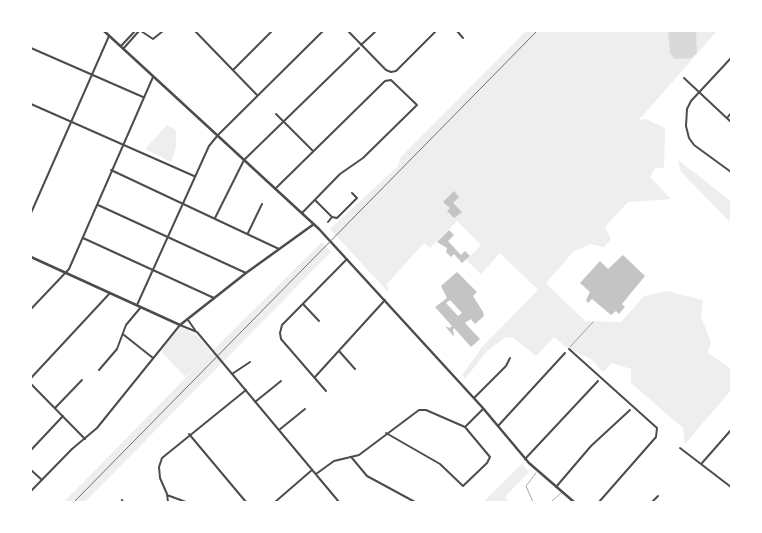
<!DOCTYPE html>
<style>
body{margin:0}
#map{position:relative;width:762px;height:533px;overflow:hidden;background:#fff;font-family:Commissioner,sans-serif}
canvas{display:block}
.frame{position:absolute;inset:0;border:32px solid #fff;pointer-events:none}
</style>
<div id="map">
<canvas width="762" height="533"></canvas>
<div class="frame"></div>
</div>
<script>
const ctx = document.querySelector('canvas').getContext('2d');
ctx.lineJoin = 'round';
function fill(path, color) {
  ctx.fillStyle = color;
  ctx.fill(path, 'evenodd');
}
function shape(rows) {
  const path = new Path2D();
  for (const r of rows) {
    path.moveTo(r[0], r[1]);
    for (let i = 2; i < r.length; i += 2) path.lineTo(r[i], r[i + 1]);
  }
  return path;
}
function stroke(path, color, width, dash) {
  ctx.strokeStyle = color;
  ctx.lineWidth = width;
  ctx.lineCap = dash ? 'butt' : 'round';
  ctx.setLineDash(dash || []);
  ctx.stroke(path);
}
const green = shape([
 [526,31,717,31,639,120,646,119,665,128,664,168,655,168,650,177,671,199,628,202,605,227,611,239,604,247,590,244,573,252,546,283,585,321,621,322,644,296,667,291,703,300,701,317,711,342,708,353,731,369,731,390,685,444,683,428,631,383,631,369,612,363,603,372,591,359,567,348,554,337,536,356,514,338,506,337,487,351,465,379,462,375,482,347,538,290,500,253,481,274,466,260,481,245,457,221,430,248,424,243,386,285,389,289,387,291,330,229,398,166,401,157],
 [167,125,176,130,176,147,171,162,145,149],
 [678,160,731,201,731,223,681,172],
 [322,242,331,252,85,502,64,502,197,366,185,377,161,351,181,326,196,335,211,351,199,364],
 [522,464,529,472,505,497,509,502,483,502]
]);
const water = shape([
 [668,31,696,31,697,53,691,58,675,59,670,53]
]);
const building = shape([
 [454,191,459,197,453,203,462,212,454,218,447,211,450,208,443,202],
 [449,230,454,235,448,241,461,255,465,251,470,256,462,263,454,254,451,257,446,252,447,248,437,242],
 [623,255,645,276,622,304,625,307,619,314,616,311,611,315,592,299,588,303,586,300,590,292,580,283,600,261,608,269],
 [457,272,477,292,473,296,483,312,484,316,475,324,471,319,465,323,480,339,471,347,454,328,453,330,454,337,445,326,450,328,452,326,435,307,447,298,441,286],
 [450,300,462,313,458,316,446,303]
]);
const service = shape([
 [570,347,593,322],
 [533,502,526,486,536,473],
 [551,502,561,493]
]);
const minor = shape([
 [141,31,153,39,163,31],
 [195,31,257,95],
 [348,31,386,70,391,72,396,71,436,31],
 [457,31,463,38],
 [361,45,376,31],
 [121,46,135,31],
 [31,48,143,97],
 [123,49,139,31],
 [731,58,691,101,687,109,686,126,689,138,694,145,731,172],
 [233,70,272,31],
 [684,78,731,122],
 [31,104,194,176],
 [276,114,313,151],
 [727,118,731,113],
 [111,170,279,249],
 [275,189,385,81,391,80,417,105,363,158,340,174,302,213],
 [315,200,332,217,328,222],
 [98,205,246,273],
 [31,213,109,36],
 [332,217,337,218,357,198,352,193],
 [215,218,244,160,359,48],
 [248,233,262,204],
 [83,238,214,298],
 [303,304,319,321],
 [137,305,209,146,218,135,323,31],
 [31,309,69,269,153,77],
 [188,320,195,330],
 [124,335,153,358],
 [569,349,657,428,656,437,599,502],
 [339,351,355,369],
 [99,370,117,349,126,325,141,307],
 [232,374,250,362],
 [315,377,385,300],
 [31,378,110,293],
 [31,384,85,439],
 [326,391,281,339,280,333,282,325,347,259],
 [474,398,506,366,510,358],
 [255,402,281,381],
 [55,408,82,380],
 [498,426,565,353],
 [279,430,305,409],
 [386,433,440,464,463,486,487,463,490,457,465,427],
 [189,434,246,502],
 [680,448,731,487],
 [31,450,63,416],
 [352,458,367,476,415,502],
 [525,459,598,381],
 [702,463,731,430],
 [31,470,42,480],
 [316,474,334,461,359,455,419,410,426,410,465,427,483,409],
 [556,487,591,446,630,410],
 [31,491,72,449,97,428,180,325,197,332,339,502],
 [167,495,186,502],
 [122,500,123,502],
 [168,502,167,494,160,478,159,467,162,458,246,390],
 [275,502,312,470],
 [652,502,658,496]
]);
const tertiary = shape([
 [104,31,319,229,482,407,529,463,574,502],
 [31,257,180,325,246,273,314,224]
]);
const rail = shape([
 [74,502,537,31]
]);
fill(green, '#eee');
fill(water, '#d9d9d9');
fill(building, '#c4c4c4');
stroke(service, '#4c4c4c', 0.5);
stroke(minor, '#4c4c4c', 2);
stroke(tertiary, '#4c4c4c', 2.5);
stroke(rail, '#707070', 1);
</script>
